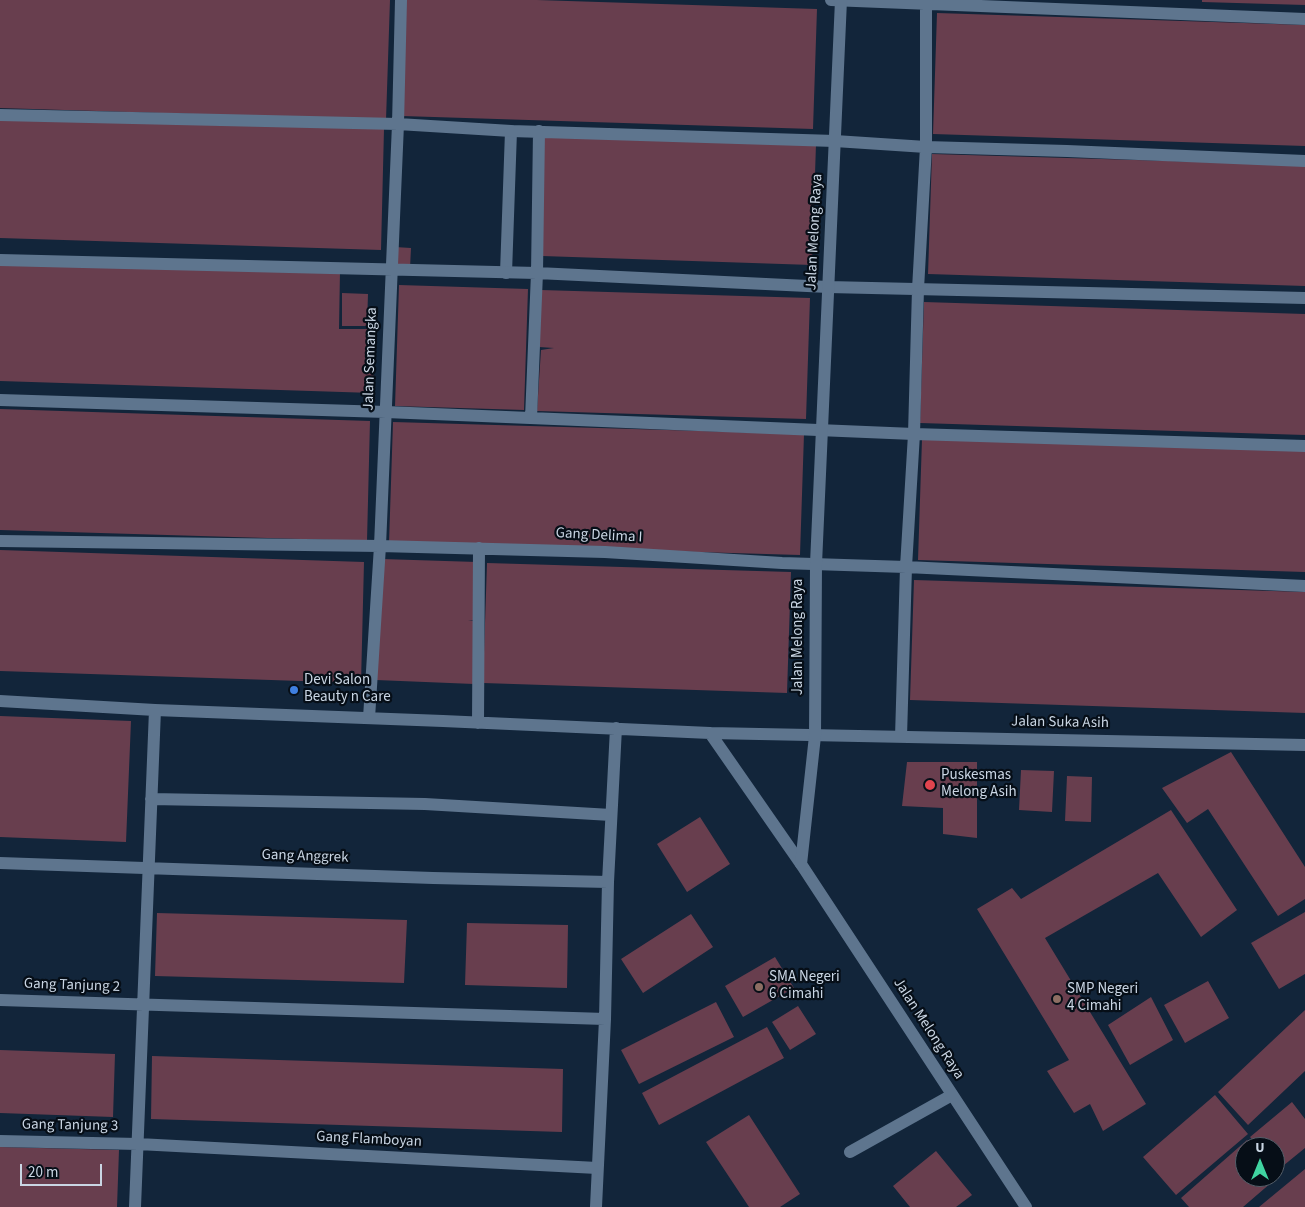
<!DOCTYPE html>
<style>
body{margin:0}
#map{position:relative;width:1305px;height:1207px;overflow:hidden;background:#12253a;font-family:"Source Sans 3",sans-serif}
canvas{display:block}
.north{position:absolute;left:1235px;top:1137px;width:50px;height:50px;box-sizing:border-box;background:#060e17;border:1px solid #545e69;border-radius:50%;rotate:0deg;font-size:14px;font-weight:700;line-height:20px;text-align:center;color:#cad6e4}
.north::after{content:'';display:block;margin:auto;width:18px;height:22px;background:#40d4a1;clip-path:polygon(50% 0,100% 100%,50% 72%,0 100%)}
.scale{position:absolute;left:20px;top:1164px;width:82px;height:22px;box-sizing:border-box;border:2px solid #cad6e4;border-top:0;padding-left:6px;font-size:15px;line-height:18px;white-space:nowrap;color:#cad6e4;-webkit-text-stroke:4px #060e17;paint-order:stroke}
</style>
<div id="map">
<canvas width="1305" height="1207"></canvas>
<div class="north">U</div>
<div class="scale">20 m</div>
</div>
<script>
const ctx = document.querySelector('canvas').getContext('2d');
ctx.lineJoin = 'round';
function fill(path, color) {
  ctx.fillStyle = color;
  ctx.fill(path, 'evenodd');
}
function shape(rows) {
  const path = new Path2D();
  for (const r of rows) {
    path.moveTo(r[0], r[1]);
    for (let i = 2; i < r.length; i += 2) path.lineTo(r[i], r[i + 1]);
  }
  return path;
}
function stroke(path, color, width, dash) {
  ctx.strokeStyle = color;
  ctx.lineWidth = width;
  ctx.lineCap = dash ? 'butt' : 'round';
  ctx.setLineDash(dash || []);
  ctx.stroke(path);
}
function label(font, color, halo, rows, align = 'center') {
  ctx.font = font + ' "Source Sans 3",sans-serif';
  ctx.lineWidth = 4.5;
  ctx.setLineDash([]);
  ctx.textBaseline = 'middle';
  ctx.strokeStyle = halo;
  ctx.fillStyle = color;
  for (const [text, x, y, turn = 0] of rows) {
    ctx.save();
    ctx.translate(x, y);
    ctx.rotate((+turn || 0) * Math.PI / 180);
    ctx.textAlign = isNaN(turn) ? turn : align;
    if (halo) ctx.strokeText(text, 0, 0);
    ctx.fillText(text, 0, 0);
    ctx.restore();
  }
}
const building = shape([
 [0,0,390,0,386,120,0,108],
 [406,0,537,0,817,9,813,129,402,116],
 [1202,0,1305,0,1305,5,1202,2],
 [937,13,1305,25,1305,146,933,134],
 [0,117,384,129,381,250,0,238],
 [541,135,816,144,812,265,542,256],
 [932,154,1305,165,1305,286,928,274],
 [395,247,411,248,410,268,395,268],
 [0,260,340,271,339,329,375,329,373,393,0,381],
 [399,285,528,289,524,410,395,406],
 [541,290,810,298,806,419,537,411,541,350,554,348,539,347],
 [342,293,368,294,367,326,342,326],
 [924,302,1305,314,1305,435,920,423],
 [0,409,370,421,367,541,0,530],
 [393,422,804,434,800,555,389,543],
 [922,439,1305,451,1305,572,918,560],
 [0,550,364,562,361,683,0,671],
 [382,559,477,562,475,620,468,620,476,621,474,684,376,680],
 [487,563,791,572,787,693,483,683],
 [914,580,1305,592,1305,713,910,700],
 [0,716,131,721,126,842,0,837],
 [1231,752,1305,867,1305,899,1278,916,1208,809,1187,823,1162,788],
 [907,762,977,762,977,838,943,834,943,808,902,806],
 [1021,770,1054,771,1052,812,1019,810],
 [1067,776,1092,777,1091,822,1065,821],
 [1171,810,1237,910,1201,937,1158,873,1045,938,1146,1104,1103,1131,1090,1104,1074,1113,1047,1071,1069,1060,977,909,1012,888,1021,899],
 [700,817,730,864,687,892,657,844],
 [1305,912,1305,974,1279,989,1251,943],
 [157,913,407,920,404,983,155,976],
 [691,914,713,947,643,993,621,959],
 [467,923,568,925,567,988,465,985],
 [775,957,794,988,743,1017,725,986],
 [1208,981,1229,1018,1185,1043,1164,1005],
 [1151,997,1173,1040,1130,1065,1108,1025],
 [716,1002,734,1037,639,1084,621,1050],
 [798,1006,816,1034,790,1050,772,1022],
 [1305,1010,1305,1071,1248,1125,1218,1092],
 [767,1027,784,1058,659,1125,642,1093],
 [0,1050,115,1054,113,1117,0,1113],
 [152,1056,563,1069,562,1132,151,1119],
 [1215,1095,1248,1134,1176,1195,1143,1157],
 [1292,1102,1305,1119,1305,1148,1278,1170,1275,1166,1275,1147,1259,1147,1250,1137],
 [749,1115,800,1194,780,1207,749,1207,706,1142],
 [1247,1140,1253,1147,1245,1147,1245,1177,1275,1177,1275,1172,1279,1176,1243,1207,1189,1207,1181,1198],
 [0,1147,119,1150,117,1207,0,1207],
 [936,1151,972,1195,956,1207,910,1207,893,1186],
 [1305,1169,1305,1207,1259,1207]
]);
const service = shape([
 [506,273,511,131]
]);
const minor = shape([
 [831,0,1305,19],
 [0,115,398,124,511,131,835,141,926,147,1067,151,1305,161],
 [0,260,537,273,828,287,1305,298],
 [0,400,386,412,914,434,1305,446],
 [531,418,537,273,539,131],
 [0,541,380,546,605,552,782,563,906,567,1305,586],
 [0,701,155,710,443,721,710,733,1305,745],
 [369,718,380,546,398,124,401,0],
 [478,723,479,548],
 [710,733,801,864],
 [901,737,906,567,914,434,918,289,926,147,926,0],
 [151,799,425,804,611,815],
 [0,863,433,878,608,882],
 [0,1000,605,1019],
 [0,1141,138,1144,597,1168],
 [850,1152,952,1095],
 [135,1207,155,710],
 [596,1207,605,1019,608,882,616,728]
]);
const secondary = shape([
 [841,0,816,564,815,736,801,864,1026,1207]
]);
const markers = [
 [294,690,5,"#3f7fe0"],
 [930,785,6,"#e0444e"],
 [759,987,5,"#8d6e63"],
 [1057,999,5,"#8d6e63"]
];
const streetNames = [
 ["Jalan Melong Raya",815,232,-87],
 ["Jalan Semangka",371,359,-88],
 ["Gang Delima I",599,536,3],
 ["Jalan Melong Raya",799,637,-90],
 ["Jalan Suka Asih",1060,723,1],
 ["Gang Anggrek",305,857,2],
 ["Gang Tanjung 2",72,986,2],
 ["Jalan Melong Raya",928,1029,57],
 ["Gang Tanjung 3",70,1126,1],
 ["Gang Flamboyan",369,1140,3]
];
const poiNames = [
 ["Devi Salon",304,681],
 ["Beauty n Care",304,698],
 ["Puskesmas",941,776],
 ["Melong Asih",941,793],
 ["SMA Negeri",769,978],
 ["6 Cimahi",769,995],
 ["SMP Negeri",1067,990],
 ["4 Cimahi",1067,1007]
];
fill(building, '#683e4e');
stroke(service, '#5e758e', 12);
stroke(minor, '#5e758e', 12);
stroke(secondary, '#5e758e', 12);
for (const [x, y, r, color] of markers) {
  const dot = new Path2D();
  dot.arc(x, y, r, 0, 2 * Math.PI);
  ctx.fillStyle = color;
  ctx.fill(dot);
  stroke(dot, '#060e17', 2);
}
label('15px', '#cad6e4', '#060e17', streetNames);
label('15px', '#cad6e4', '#060e17', poiNames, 'left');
</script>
